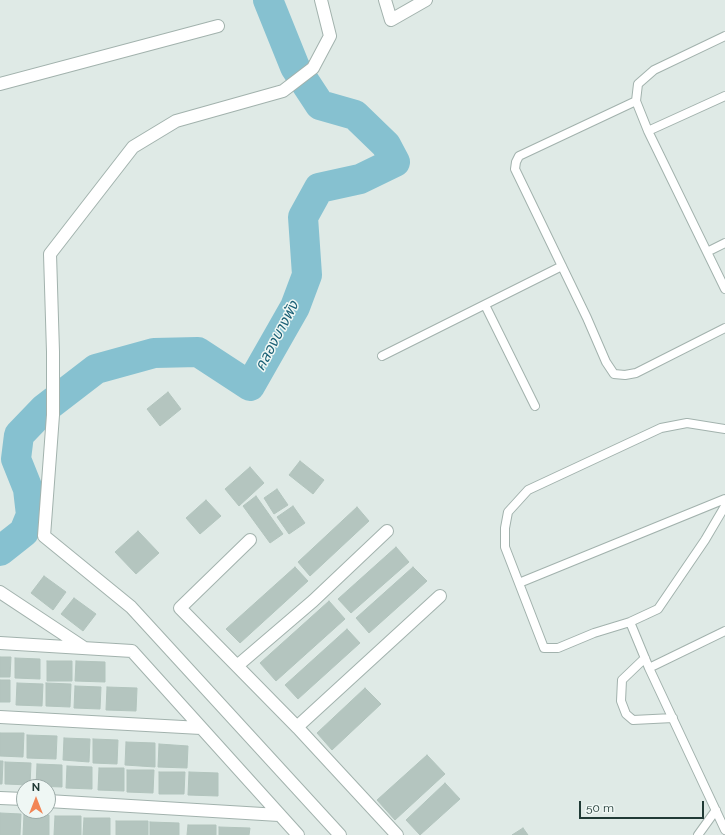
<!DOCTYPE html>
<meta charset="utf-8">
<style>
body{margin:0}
#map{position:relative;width:725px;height:835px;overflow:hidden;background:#dfeae6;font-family:Raleway,sans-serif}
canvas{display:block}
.north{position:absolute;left:16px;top:779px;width:40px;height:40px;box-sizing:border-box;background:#eff7f4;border:1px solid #9caba8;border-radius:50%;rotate:0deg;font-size:11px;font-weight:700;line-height:16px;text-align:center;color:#203a35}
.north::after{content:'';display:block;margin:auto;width:14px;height:18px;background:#f28555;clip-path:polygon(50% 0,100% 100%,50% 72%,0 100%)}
.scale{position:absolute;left:579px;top:801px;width:125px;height:18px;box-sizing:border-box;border:2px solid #203a35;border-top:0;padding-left:5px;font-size:12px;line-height:14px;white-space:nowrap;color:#203a35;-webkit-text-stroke:3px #eff7f4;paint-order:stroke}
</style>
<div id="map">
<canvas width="725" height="835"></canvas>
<div class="north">N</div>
<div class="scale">50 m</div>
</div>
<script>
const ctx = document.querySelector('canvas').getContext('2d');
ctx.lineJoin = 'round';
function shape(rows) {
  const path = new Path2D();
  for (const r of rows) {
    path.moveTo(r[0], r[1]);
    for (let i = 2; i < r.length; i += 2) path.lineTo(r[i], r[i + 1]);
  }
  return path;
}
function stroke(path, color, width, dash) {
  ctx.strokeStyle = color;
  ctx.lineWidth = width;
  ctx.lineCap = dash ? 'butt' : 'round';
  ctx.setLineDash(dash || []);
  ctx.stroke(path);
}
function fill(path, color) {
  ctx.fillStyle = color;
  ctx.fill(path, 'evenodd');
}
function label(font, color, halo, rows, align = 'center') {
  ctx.font = font + ' Raleway,"Noto Sans Thai",sans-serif';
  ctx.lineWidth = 3;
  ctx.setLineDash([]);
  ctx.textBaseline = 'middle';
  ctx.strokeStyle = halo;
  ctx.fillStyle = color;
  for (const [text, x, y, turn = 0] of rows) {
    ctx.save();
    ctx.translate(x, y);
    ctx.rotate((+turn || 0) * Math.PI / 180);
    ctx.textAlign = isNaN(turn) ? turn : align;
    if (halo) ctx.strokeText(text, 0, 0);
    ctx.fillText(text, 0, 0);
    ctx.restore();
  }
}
const river = shape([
 [0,551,24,532,31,515,28,489,16,459,19,435,44,409,96,369,154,353,198,352,250,386,295,307,307,275,303,217,319,188,360,179,395,162,386,145,355,115,320,105,295,67,268,0]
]);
const building = shape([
 [168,392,181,409,160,426,147,409,168,392],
 [300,461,324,480,313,494,289,475,300,461],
 [250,467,264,483,239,506,225,489,250,467],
 [277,489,288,505,274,514,264,498,277,489],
 [256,496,283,534,270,543,243,506,256,496],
 [206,500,221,516,200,534,186,518,206,500],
 [293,506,305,523,289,534,277,517,293,506],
 [357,507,369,521,310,576,298,562,357,507],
 [138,531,159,553,136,574,115,552,138,531],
 [396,547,409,562,351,613,338,599,396,547],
 [295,567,308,581,240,643,226,629,295,567],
 [413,567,427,581,369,633,356,618,413,567],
 [44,576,66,592,53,610,31,593,44,576],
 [74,598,96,614,83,631,61,614,74,598],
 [329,601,345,619,276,681,260,663,329,601],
 [347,629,360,643,298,699,285,685,347,629],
 [0,657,11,657,10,677,0,677,0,657],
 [15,658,40,659,40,679,15,678,15,658],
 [47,661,72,661,72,681,47,681,47,661],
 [76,661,105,662,105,682,75,681,76,661],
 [0,680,10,680,10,702,0,702,0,680],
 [17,683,43,684,42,706,16,705,17,683],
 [46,683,71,684,70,707,46,706,46,683],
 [75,686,101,687,100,709,74,708,75,686],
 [107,687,137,688,136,711,106,710,107,687],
 [365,688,381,704,332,750,317,733,365,688],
 [0,733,24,733,23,757,0,756,0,733],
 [27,735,57,736,56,759,27,758,27,735],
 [64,738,90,739,89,762,63,760,64,738],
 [93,739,118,740,117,764,93,763,93,739],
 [126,742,155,743,155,767,125,765,126,742],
 [159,744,188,746,187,768,158,767,159,744],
 [427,755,445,774,395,820,377,800,427,755],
 [0,761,3,761,2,784,0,784,0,761],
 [5,762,31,763,30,785,5,784,5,762],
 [37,764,62,765,62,787,36,786,37,764],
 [67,766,92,767,92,789,66,788,67,766],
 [99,768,124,768,124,791,98,790,99,768],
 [127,770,154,770,153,793,127,792,127,770],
 [159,772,185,772,184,794,159,794,159,772],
 [189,772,218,773,218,796,188,795,189,772],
 [445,783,460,799,420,835,406,820,445,783],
 [0,813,21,814,20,835,0,835,0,813],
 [24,814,49,815,49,835,23,835,24,814],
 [55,816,81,816,81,835,54,835,55,816],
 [84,818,110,818,110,835,83,835,84,818],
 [116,821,148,821,148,835,116,835,116,821],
 [150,822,179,823,179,835,150,835,150,822],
 [188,825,216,825,216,835,187,835,188,825],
 [219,827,250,828,249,835,219,835,219,827],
 [523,828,528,835,512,835,523,828]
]);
const lane = shape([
 [725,36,654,70,638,84,636,101,648,131,725,289],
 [636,101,519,156,516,162,515,169,587,318,606,362,614,374,625,375,636,373,725,328],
 [648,131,725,96],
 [707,252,725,243],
 [485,305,535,406],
 [382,356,562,266],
 [725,429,687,423,661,428,528,490,508,512,505,528,505,547,544,648,558,648,594,633,630,622,658,609,705,540,725,506],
 [519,583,725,499],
 [630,622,649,668,725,830],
 [645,658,622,680,621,701,626,714,633,720,673,718],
 [649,668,725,631],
 [698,835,716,810]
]);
const street = shape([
 [321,0,330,36,313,68,283,91,176,121,133,147,50,254,53,352,53,415,44,536,131,607,340,835],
 [385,0,391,20,426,0],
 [0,84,218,26],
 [250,540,180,608,298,728,397,835],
 [0,592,83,647],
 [0,643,132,651,298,835],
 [237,666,313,601,387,531],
 [0,717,201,728],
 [297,727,440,596],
 [0,798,24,799],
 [48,801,279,815]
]);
const waterNames = [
 ["คลองบางพัง",277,336,-62]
];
stroke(river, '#86c1d0', 30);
fill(building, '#b4c5bf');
stroke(building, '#b2c4bd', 1);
stroke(lane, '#a2b2ad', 10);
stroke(street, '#a2b2ad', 14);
stroke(lane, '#fff', 8);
stroke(street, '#fff', 12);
label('italic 15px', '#1b6176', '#eff7f4', waterNames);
</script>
